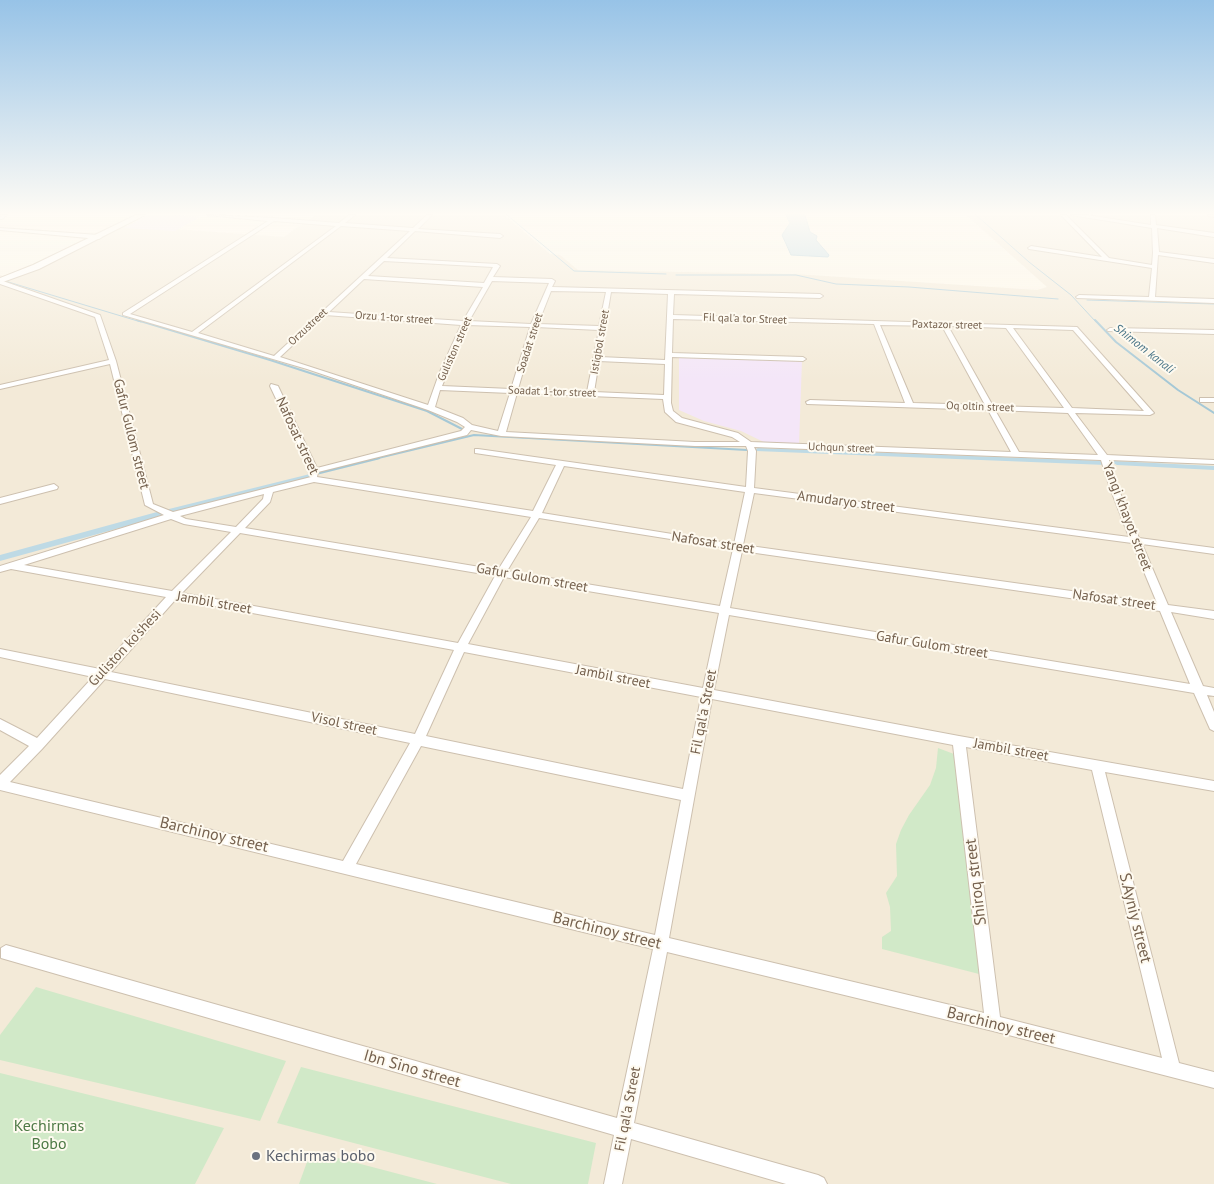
<!DOCTYPE html>
<style>
body{margin:0}
canvas{display:block;background:#fcf7e9}
</style>
<canvas width="1214" height="1184"></canvas>
<script>
const ctx = document.querySelector('canvas').getContext('2d');
ctx.lineJoin = 'round';
function fill(path, color) {
  ctx.fillStyle = color;
  ctx.fill(path, 'evenodd');
}
function shape(rows) {
  const path = new Path2D();
  for (const r of rows) {
    path.moveTo(r[0], r[1]);
    for (let i = 2; i < r.length; i += 2) path.lineTo(r[i], r[i + 1]);
  }
  return path;
}
function stroke(path, color, width, dash) {
  ctx.strokeStyle = color;
  ctx.lineWidth = width;
  ctx.lineCap = dash ? 'butt' : 'round';
  ctx.setLineDash(dash || []);
  ctx.stroke(path);
}
function label(font, color, halo, rows, align = 'center') {
  ctx.font = font + ' "PT Sans",sans-serif';
  ctx.lineWidth = 4;
  ctx.setLineDash([]);
  ctx.textBaseline = 'middle';
  ctx.strokeStyle = halo;
  ctx.fillStyle = color;
  for (const [text, x, y, turn = 0] of rows) {
    ctx.save();
    ctx.translate(x, y);
    ctx.rotate((+turn || 0) * Math.PI / 180);
    ctx.textAlign = isNaN(turn) ? turn : align;
    if (halo) ctx.strokeText(text, 0, 0);
    ctx.fillText(text, 0, 0);
    ctx.restore();
  }
}
const residential = shape([
 [315,215,504,215,550,254,560,255,578,270,795,274,1037,290,1047,287,966,215,1214,215,1214,1184,0,1184,0,275,3,276,37,265,118,225,284,237]
]);
const education = shape([
 [148,215,174,215,200,217,175,231,124,228],
 [679,357,802,360,799,445,768,444,741,431,704,421,679,410]
]);
const green = shape([
 [938,748,954,754,979,974,882,949,882,937,891,931,890,907,886,893,897,876,896,844,901,830,909,815,930,785,936,768],
 [36,987,286,1061,260,1121,0,1060,0,1035],
 [301,1067,596,1143,588,1184,511,1184,277,1123],
 [0,1073,224,1128,195,1184,0,1184],
 [311,1151,437,1184,299,1184]
]);
const water = shape([
 [786,215,805,215,810,232,817,236,816,240,829,255,828,257,791,255,782,235,790,223,786,215]
]);
const streamFar2 = shape([
 [507,215,574,271,666,274],
 [976,215,1029,262,1071,295,1096,322],
 [676,275,796,275,836,284,909,287,1058,299],
 [5,281,141,322],
 [1087,300,1214,304]
]);
const streamFar1 = shape([
 [137,320,270,360,427,411,462,429],
 [1095,320,1116,342,1178,390,1214,413],
 [374,459,474,435,747,450]
]);
const stream = shape([
 [319,473,379,458]
]);
const canal = shape([
 [758,448,1106,461,1110,463,1106,465,756,451,754,450,758,448],
 [1114,461,1214,466,1214,470,1117,465,1113,463,1114,461],
 [310,474,313,474,313,478,172,513,168,511,169,509,310,474],
 [157,512,160,512,164,514,163,516,0,561,0,555,157,512]
]);
const street = shape([
 [7,215,2,219,0,219,1,215,7,215],
 [207,215,274,218,339,223,349,215,355,215,345,223,413,228,427,215,432,215,418,229,500,234,503,236,500,238,415,231,387,258,497,264,500,266,493,277,552,279,555,281,552,287,820,294,823,296,820,298,674,294,673,315,1077,327,1154,413,1150,415,1075,413,1107,455,1214,460,1214,464,1109,460,1118,488,1139,538,1214,548,1214,554,1142,544,1168,605,1214,611,1214,619,1171,612,1203,686,1214,688,1214,696,1207,695,1214,712,1214,731,1210,729,1194,693,729,615,714,690,959,736,1214,781,1214,791,1105,772,1179,1063,1214,1072,1214,1088,993,1031,667,952,634,1123,818,1175,824,1178,827,1184,786,1184,631,1139,622,1184,604,1184,614,1135,1,958,1,948,6,945,617,1118,653,949,0,790,0,775,29,746,0,730,0,719,37,738,93,677,0,657,0,649,100,669,166,597,11,569,0,572,0,566,164,515,145,505,110,364,0,389,0,385,109,360,95,317,0,284,0,280,100,315,116,361,153,504,173,512,311,477,310,471,270,386,271,384,278,386,317,468,461,431,465,427,457,422,428,410,307,369,123,315,123,313,268,221,207,215],
 [274,221,336,226,192,332,130,314,274,221],
 [341,226,410,231,274,356,198,333,341,226],
 [384,261,493,267,484,283,368,276,384,261],
 [364,279,483,287,463,321,329,312,364,279],
 [492,281,549,283,531,324,469,321,492,281],
 [551,291,606,292,599,326,538,324,551,291],
 [611,292,668,294,665,360,600,357,611,292],
 [325,315,461,325,439,374,428,405,280,357,325,315],
 [673,319,874,324,905,403,810,400,806,402,807,404,988,410,1011,452,751,442,738,433,682,418,673,411,671,403,672,357,803,361,806,359,803,357,672,353,673,319],
 [467,325,530,327,511,389,442,386,467,325],
 [880,325,942,326,985,405,913,403,880,325],
 [948,326,1006,328,1064,408,993,406,948,326],
 [536,327,599,330,587,392,518,389,536,327],
 [1013,328,1073,330,1144,411,1072,408,1013,328],
 [599,361,665,364,664,395,594,392,599,361],
 [440,390,510,393,498,431,472,425,463,418,435,407,440,390],
 [517,393,663,399,665,412,676,422,732,437,740,442,695,442,506,432,517,393],
 [995,410,1068,413,1098,455,1019,452,995,410],
 [471,430,501,436,695,446,746,446,748,451,746,487,478,449,475,449,475,453,556,465,533,511,317,477,318,472,467,435,471,430],
 [754,447,1101,460,1110,488,1129,537,754,488,756,451,754,447],
 [564,466,745,492,734,544,542,513,564,466],
 [314,482,531,517,498,570,245,528,270,502,273,492,314,482],
 [754,493,1132,543,1157,603,743,545,754,493],
 [264,494,263,499,236,527,186,519,180,516,264,494],
 [539,518,733,549,720,606,507,571,539,518],
 [171,519,184,524,231,532,172,591,24,565,171,519],
 [240,533,495,576,458,643,182,593,240,533],
 [742,551,1160,611,1190,684,730,608,742,551],
 [504,577,719,613,703,688,468,644,504,577],
 [176,599,454,650,415,734,111,672,176,599],
 [464,652,701,697,683,789,426,736,464,652],
 [105,679,410,743,343,861,10,782,42,749,105,679],
 [712,699,953,745,984,1013,669,938,712,699],
 [421,746,681,800,655,935,356,864,421,746],
 [966,747,1092,770,1162,1058,1000,1017,966,747],
 [1061,215,1066,215,1109,258,1152,265,1153,253,1152,228,1071,215,1087,215,1151,225,1151,215,1155,215,1156,225,1214,233,1214,237,1157,228,1159,252,1214,259,1214,263,1158,255,1155,297,1214,299,1214,303,1077,298,1076,297,1079,295,1149,297,1152,268,1029,249,1028,248,1031,246,1102,257,1061,215],
 [1208,215,1214,215,1214,217,1208,216,1208,215],
 [0,228,99,235,102,237,99,239,0,230,0,228],
 [1110,328,1214,330,1214,334,1108,331,1107,330,1110,328],
 [1200,398,1214,398,1214,402,1200,402,1200,398],
 [54,484,58,487,57,489,0,504,0,498,54,484]
]);
const secondary = shape([
 [136,215,145,215,39,269,0,283,0,278,33,265,136,215]
]);
const markers = [
 [256,1156,5,"#6b7280"]
];
const farStreetnames = [
 ["Orzu 1-tor street",394,318,4],
 ["Fil qal'a tor Street",745,319,2],
 ["Paxtazor street",947,325,1],
 ["Orzustreet",308,327,-43],
 ["Istiqbol street",600,342,-80],
 ["Soadat street",530,343,-72],
 ["Guliston street",455,349,-66],
 ["Soadat 1-tor street",552,392,2],
 ["Oq oltin street",980,407,2],
 ["Uchqun street",841,448,2]
];
const farWaternames = [
 ["Shimom kanali",1144,349,38]
];
const streetNames = [
 ["Gafur Gulom street",131,434,76],
 ["Nafosat street",297,436,65],
 ["Amudaryo street",846,502,7],
 ["Yangi khayot street",1127,517,69],
 ["Nafosat street",713,543,9],
 ["Gafur Gulom street",532,578,10],
 ["Nafosat street",1114,600,8],
 ["Jambil street",214,603,10],
 ["Gafur Gulom street",932,645,9],
 ["Guliston ko'shesi",125,648,-47],
 ["Jambil street",613,677,11],
 ["Fil qal'a Street",704,712,-79],
 ["Visol street",344,724,12],
 ["Jambil street",1011,750,10],
 ["Fil qal'a Street",628,1109,-79]
];
const nearStreetnames = [
 ["Barchinoy street",214,835,13],
 ["Shiroq street",976,882,-97],
 ["S.Ayniy street",1135,918,76],
 ["Barchinoy street",607,931,14],
 ["Barchinoy street",1001,1026,14],
 ["Ibn Sino street",412,1069,16]
];
const nearParknames = [
 ["Kechirmas",49,1126],
 ["Bobo",49,1144]
];
const nearWorshipnames = [
 ["Kechirmas bobo",266,1156]
];
fill(residential, '#f3ead8');
fill(education, '#f4e6f8');
fill(green, '#d1e9c8');
fill(water, '#bedae5');
stroke(water, '#a5c8d6', 1);
stroke(streamFar2, '#a5c8d6', 1);
stroke(streamFar1, '#a5c8d6', 2);
stroke(stream, '#a5c8d6', 2.5);
fill(canal, '#bedae5');
stroke(street, '#cdc0af', 2);
stroke(secondary, '#d0c1ad', 2);
fill(street, '#fff');
fill(secondary, '#fff');
const sky = ctx.createLinearGradient(0, 0, 0, 381);
sky.addColorStop(0, '#97c3e7');
sky.addColorStop(0.56, '#fefbf5');
sky.addColorStop(1, '#fefbf500');
ctx.fillStyle = sky;
ctx.fillRect(0, 0, 1214, 381);
for (const [x, y, r, color] of markers) {
  const dot = new Path2D();
  dot.arc(x, y, r, 0, 2 * Math.PI);
  ctx.fillStyle = color;
  ctx.fill(dot);
  stroke(dot, '#fefaf0', 2);
}
label('11px', '#75614e', '#fefaf0', farStreetnames);
label('italic 12px', '#487487', '#fefaf0', farWaternames);
label('14px', '#75614e', '#fefaf0', streetNames);
label('16px', '#75614e', '#fefaf0', nearStreetnames);
label('16px', '#4e7a46', '#fefaf0', nearParknames);
label('16px', '#5b616d', '#fefaf0', nearWorshipnames, 'left');
</script>
